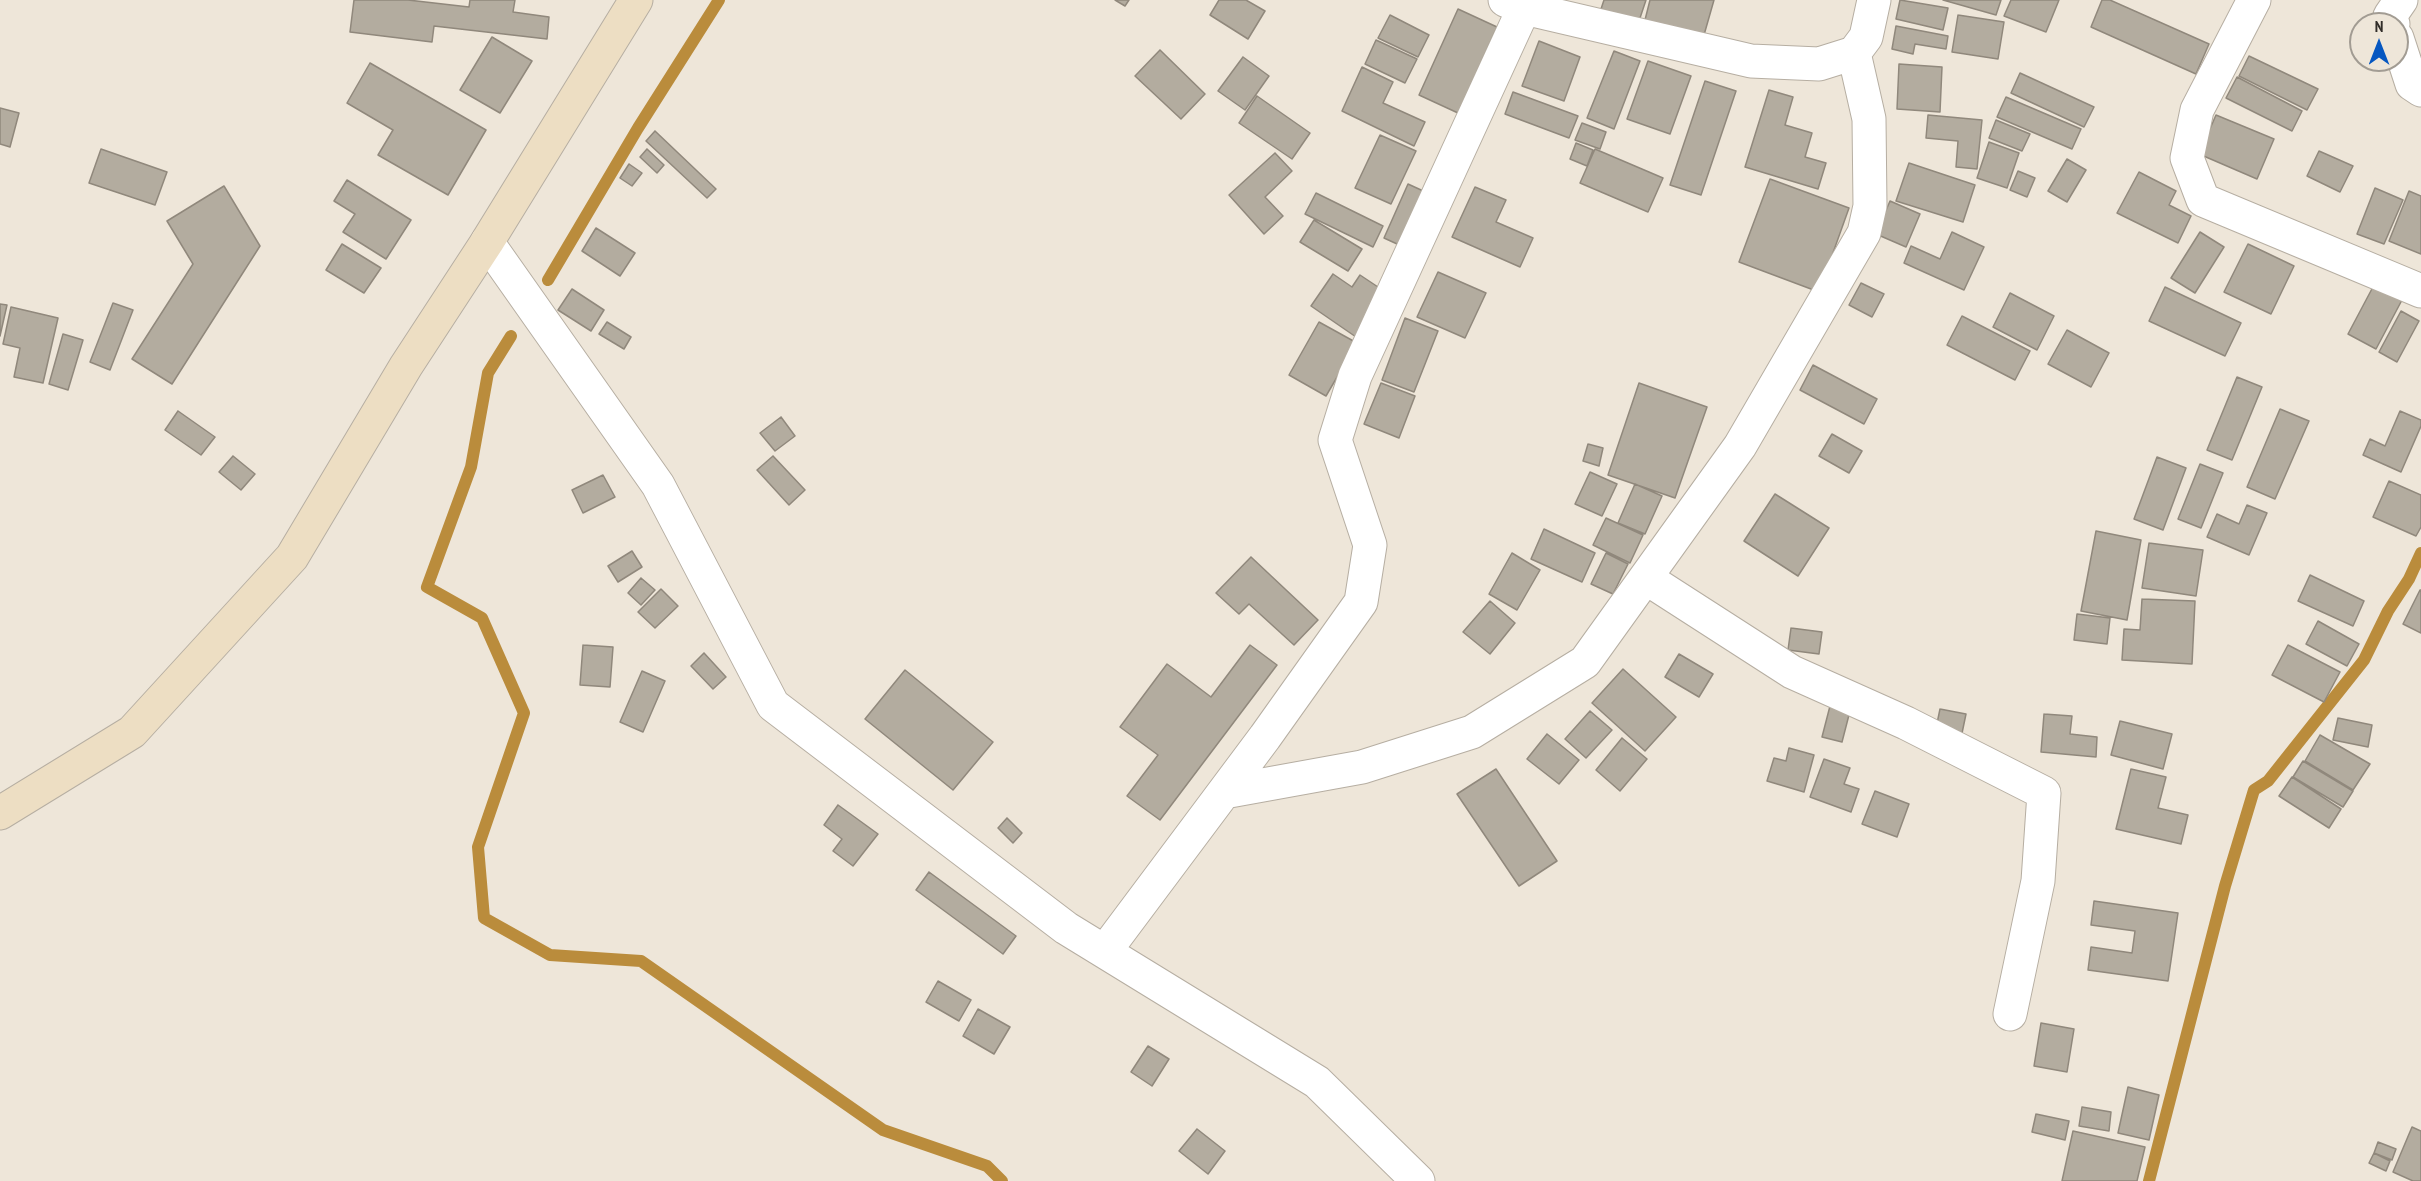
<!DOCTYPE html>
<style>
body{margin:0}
#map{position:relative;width:2421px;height:1181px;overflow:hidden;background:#eee6d9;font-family:"PT Sans Narrow",sans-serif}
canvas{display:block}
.north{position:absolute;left:2349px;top:12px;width:60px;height:60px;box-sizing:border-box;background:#eee6d9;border:2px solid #a29c93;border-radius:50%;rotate:0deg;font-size:16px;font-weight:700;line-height:24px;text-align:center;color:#312d29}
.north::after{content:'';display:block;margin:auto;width:21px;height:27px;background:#0657c1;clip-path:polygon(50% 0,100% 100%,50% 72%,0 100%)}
</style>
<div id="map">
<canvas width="2421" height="1181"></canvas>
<div class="north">N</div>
</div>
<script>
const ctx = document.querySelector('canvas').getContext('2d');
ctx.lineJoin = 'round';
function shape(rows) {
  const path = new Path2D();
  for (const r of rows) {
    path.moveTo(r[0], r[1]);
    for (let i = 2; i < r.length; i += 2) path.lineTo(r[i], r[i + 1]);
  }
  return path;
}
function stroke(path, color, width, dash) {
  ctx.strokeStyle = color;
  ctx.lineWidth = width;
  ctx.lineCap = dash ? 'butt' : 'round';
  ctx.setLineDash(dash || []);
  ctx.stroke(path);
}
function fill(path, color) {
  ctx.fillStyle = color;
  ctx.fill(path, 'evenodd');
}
const stream = shape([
 [548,280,638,128,719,0],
 [511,336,488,373,471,467,427,587,482,618,524,713,478,847,484,918,550,955,641,961,883,1130,987,1166,1002,1181],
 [2149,1181,2225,886,2254,790,2268,781,2364,660,2388,611,2409,579,2421,553]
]);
const building = shape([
 [354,0,408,0,469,7,470,0,515,0,513,12,549,17,547,39,434,26,432,42,350,32,354,0],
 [1115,0,1129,0,1125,6,1115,0],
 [1219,0,1246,0,1265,11,1248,39,1210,15,1219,0],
 [1604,0,1646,0,1639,21,1601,9,1604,0],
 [1650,0,1714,0,1704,35,1645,20,1650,0],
 [1900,0,1948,8,1943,30,1896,19,1900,0],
 [1943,0,2001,0,1996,15,1943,0],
 [2011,0,2059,0,2046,32,2004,16,2011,0],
 [2102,0,2110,0,2209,44,2196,74,2091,27,2102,0],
 [1458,9,1497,27,1458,113,1419,95,1458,9],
 [1390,15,1429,35,1418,57,1378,38,1390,15],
 [1958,15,2004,22,1998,59,1952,52,1958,15],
 [1896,26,1948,36,1946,49,1915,44,1913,54,1892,49,1896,26],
 [492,37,532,61,500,113,460,90,492,37],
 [1376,40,1417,59,1405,83,1365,64,1376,40],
 [1539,41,1580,57,1564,101,1522,86,1539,41],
 [1160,50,1205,94,1181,119,1135,76,1160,50],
 [1614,51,1640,61,1614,129,1587,118,1614,51],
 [2249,56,2318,89,2307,110,2239,76,2249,56],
 [1243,57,1269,76,1245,110,1218,91,1243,57],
 [1648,61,1691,76,1670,134,1627,119,1648,61],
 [370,63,486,130,448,195,378,155,393,130,347,103,370,63],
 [1899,64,1942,67,1940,112,1897,109,1899,64],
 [1362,67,1393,82,1383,103,1425,122,1414,146,1342,111,1362,67],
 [2020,73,2094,107,2084,127,2011,93,2020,73],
 [2237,77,2302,111,2292,131,2226,98,2237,77],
 [1705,81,1736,91,1701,195,1670,185,1705,81],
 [1769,90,1793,97,1785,125,1812,133,1805,157,1826,163,1818,189,1745,167,1769,90],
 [1513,92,1578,116,1569,138,1505,114,1513,92],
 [1257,96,1310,133,1292,159,1239,123,1257,96],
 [2006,97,2081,129,2072,149,1997,117,2006,97],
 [0,108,19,113,10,147,0,144,0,108],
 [1928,115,1982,120,1977,169,1956,167,1958,141,1926,138,1928,115],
 [2216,115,2274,139,2257,179,2199,154,2216,115],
 [1996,120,2030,134,2022,151,1989,138,1996,120],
 [1582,123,1606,132,1600,149,1575,140,1582,123],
 [655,131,716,189,707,198,646,141,655,131],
 [1380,135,1416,151,1391,204,1355,188,1380,135],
 [1989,142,2019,153,2007,188,1977,178,1989,142],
 [1576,143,1593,150,1587,166,1570,159,1576,143],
 [101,149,167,172,155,205,89,183,101,149],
 [647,149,664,165,657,173,640,157,647,149],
 [1595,149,1663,178,1648,212,1580,183,1595,149],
 [2319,151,2353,166,2340,192,2307,176,2319,151],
 [1275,153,1292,171,1265,197,1283,216,1264,234,1229,195,1275,153],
 [2067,159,2086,170,2067,202,2048,191,2067,159],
 [1909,163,1975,185,1963,222,1896,201,1909,163],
 [629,164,642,173,632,186,620,178,629,164],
 [2018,171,2035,178,2027,197,2010,190,2018,171],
 [2139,172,2176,191,2169,205,2191,216,2178,243,2117,213,2139,172],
 [1770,179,1849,208,1819,292,1739,262,1770,179],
 [347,180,411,220,386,259,343,232,355,214,334,201,347,180],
 [1408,184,1432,195,1408,249,1384,238,1408,184],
 [224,186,260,246,172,384,132,359,193,264,167,221,224,186],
 [1475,187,1506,200,1496,222,1533,238,1520,267,1452,237,1475,187],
 [2375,188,2403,200,2384,244,2357,234,2375,188],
 [2409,191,2421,196,2421,254,2389,241,2409,191],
 [1316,193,1383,226,1373,247,1305,214,1316,193],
 [1890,201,1920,214,1906,247,1876,234,1890,201],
 [1314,220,1362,249,1348,271,1300,242,1314,220],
 [596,228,635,253,620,276,582,251,596,228],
 [1952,232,1984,247,1964,290,1904,263,1911,246,1940,259,1952,232],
 [2200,232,2224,247,2195,293,2171,278,2200,232],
 [342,244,381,268,364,293,326,270,342,244],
 [2248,244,2294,266,2271,314,2224,292,2248,244],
 [1438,272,1486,293,1465,338,1417,317,1438,272],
 [1333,274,1352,287,1360,275,1387,293,1356,337,1311,306,1333,274],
 [1861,283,1884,294,1872,317,1849,305,1861,283],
 [2374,285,2402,300,2376,349,2348,334,2374,285],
 [2165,287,2241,323,2225,356,2149,321,2165,287],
 [572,289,604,310,591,331,558,310,572,289],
 [2010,293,2054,316,2037,350,1993,327,2010,293],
 [113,303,133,310,110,370,90,362,113,303],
 [0,304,7,305,0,336,0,304],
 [11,307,58,318,43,383,14,377,20,348,3,344,11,307],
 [2401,311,2419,321,2397,362,2379,352,2401,311],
 [1962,316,2030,351,2015,380,1947,345,1962,316],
 [1405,318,1438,331,1414,392,1382,380,1405,318],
 [607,322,631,337,624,349,599,334,607,322],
 [1319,322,1357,343,1326,396,1289,375,1319,322],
 [2067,330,2109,353,2091,387,2048,364,2067,330],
 [63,334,83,340,68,390,49,384,63,334],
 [1813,365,1877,399,1864,424,1800,390,1813,365],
 [2237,377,2262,387,2232,460,2207,450,2237,377],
 [1381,383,1415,396,1399,438,1364,424,1381,383],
 [1639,383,1707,407,1675,498,1608,475,1639,383],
 [2280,409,2309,421,2275,499,2247,487,2280,409],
 [178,411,215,437,201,455,165,430,178,411],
 [2400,411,2421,420,2421,426,2401,472,2363,455,2370,439,2385,446,2400,411],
 [781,417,795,436,775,451,760,433,781,417],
 [1832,434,1862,451,1849,473,1819,456,1832,434],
 [1588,444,1603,448,1599,466,1583,461,1588,444],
 [233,456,255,474,241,490,219,472,233,456],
 [773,456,805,490,789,505,757,470,773,456],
 [2157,457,2186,468,2163,530,2134,519,2157,457],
 [2200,464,2223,473,2201,528,2178,519,2200,464],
 [1590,472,1617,484,1602,516,1575,504,1590,472],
 [603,475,615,497,583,513,572,490,603,475],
 [2389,481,2421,495,2421,527,2416,536,2373,517,2389,481],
 [1635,484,1662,496,1645,534,1618,523,1635,484],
 [1775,494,1829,528,1798,576,1744,541,1775,494],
 [2247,505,2267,513,2249,555,2207,537,2217,514,2239,524,2247,505],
 [1606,518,1643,535,1630,563,1593,545,1606,518],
 [1544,529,1595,553,1582,582,1531,559,1544,529],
 [2096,531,2141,540,2127,620,2081,611,2096,531],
 [2149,543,2203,550,2196,596,2142,588,2149,543],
 [632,551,642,567,618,582,608,566,632,551],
 [1512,553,1540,570,1517,610,1489,594,1512,553],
 [1606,553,1628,564,1613,594,1591,584,1606,553],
 [1251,557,1318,620,1294,645,1249,604,1239,614,1216,593,1251,557],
 [2310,575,2364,601,2353,626,2298,601,2310,575],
 [641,578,655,590,641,605,628,593,641,578],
 [661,589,678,606,655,628,638,612,661,589],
 [2420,590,2421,590,2421,633,2403,624,2420,590],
 [2142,599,2195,601,2192,664,2122,660,2124,629,2140,630,2142,599],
 [1490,601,1515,623,1490,654,1463,632,1490,601],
 [2077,614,2110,618,2107,644,2074,640,2077,614],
 [2318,621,2359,644,2347,666,2306,644,2318,621],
 [1791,628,1822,632,1819,654,1788,650,1791,628],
 [583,645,613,647,610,687,580,685,583,645],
 [1250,645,1277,665,1160,820,1127,796,1158,755,1120,727,1167,664,1211,697,1250,645],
 [2288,645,2340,672,2324,702,2272,675,2288,645],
 [704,653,726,677,713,689,691,666,704,653],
 [1679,654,1713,674,1699,697,1665,677,1679,654],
 [1623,669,1676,717,1645,751,1592,703,1623,669],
 [905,670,993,742,953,790,865,719,905,670],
 [642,671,665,681,643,732,620,722,642,671],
 [1830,706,1850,711,1842,742,1822,737,1830,706],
 [1940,709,1966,714,1961,738,1935,733,1940,709],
 [1590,711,1612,730,1586,758,1565,739,1590,711],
 [2044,714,2072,716,2070,734,2097,737,2096,757,2041,752,2044,714],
 [2338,718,2372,725,2368,747,2333,740,2338,718],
 [2120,721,2172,734,2163,769,2111,755,2120,721],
 [1547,734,1579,760,1559,784,1527,759,1547,734],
 [2320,735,2370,764,2353,790,2305,761,2320,735],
 [1622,738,1647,759,1620,791,1596,770,1622,738],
 [1789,748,1814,755,1804,792,1767,781,1774,758,1786,761,1789,748],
 [1824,759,1850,768,1844,784,1859,789,1851,812,1810,797,1824,759],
 [2303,761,2353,791,2343,807,2293,777,2303,761],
 [1496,769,1557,861,1519,886,1457,794,1496,769],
 [2131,769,2166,777,2158,808,2188,815,2181,844,2116,829,2131,769],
 [2292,777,2341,809,2329,828,2279,796,2292,777],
 [1875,791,1909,804,1897,837,1862,824,1875,791],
 [838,805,878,834,853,866,833,851,842,839,824,825,838,805],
 [1007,818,1022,833,1013,843,998,828,1007,818],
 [929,872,1016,936,1003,954,916,890,929,872],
 [2094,901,2178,913,2168,981,2088,970,2091,947,2132,953,2135,931,2091,925,2094,901],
 [938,981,971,1000,959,1021,926,1002,938,981],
 [978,1009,1010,1027,994,1054,963,1036,978,1009],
 [2041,1023,2074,1029,2067,1072,2034,1066,2041,1023],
 [1148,1046,1169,1059,1152,1086,1131,1072,1148,1046],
 [2128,1087,2159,1095,2149,1140,2118,1133,2128,1087],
 [2082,1107,2111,1112,2109,1131,2079,1126,2082,1107],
 [2036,1114,2069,1121,2065,1140,2032,1132,2036,1114],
 [2412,1127,2421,1131,2421,1181,2413,1181,2393,1172,2412,1127],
 [1197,1129,1225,1151,1208,1174,1179,1151,1197,1129],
 [2073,1131,2145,1147,2137,1181,2062,1181,2073,1131],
 [2378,1142,2396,1149,2392,1160,2374,1153,2378,1142],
 [2374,1153,2390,1161,2386,1171,2369,1163,2374,1153]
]);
const minor = shape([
 [1505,0,1524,8,1751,61,1819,64,1854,53,1866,37,1874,0],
 [2254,0,2197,110,2187,158,2203,200,2421,291],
 [2393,24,2390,16,2401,0],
 [2397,38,2412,84,2421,90],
 [487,242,658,485,773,705,1066,928,1317,1082,1418,1181],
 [1646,578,1792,672,1906,723,2044,793,2038,881,2010,1014],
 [1224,792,1362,767,1472,732,1585,662,1740,446,1864,233,1870,206,1869,119,1854,53],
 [1105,951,1265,737,1361,602,1370,545,1335,440,1355,376,1524,8]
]);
const secondary = shape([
 [0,813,132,732,292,557,406,366,487,242,636,0]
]);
stroke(stream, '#ba8c3c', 12);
fill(building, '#b3ac9f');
stroke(building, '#90887c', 1.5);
stroke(minor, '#b6aea2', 35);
stroke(secondary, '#b6aea2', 35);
stroke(minor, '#fff', 33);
stroke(secondary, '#eddec3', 33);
</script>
